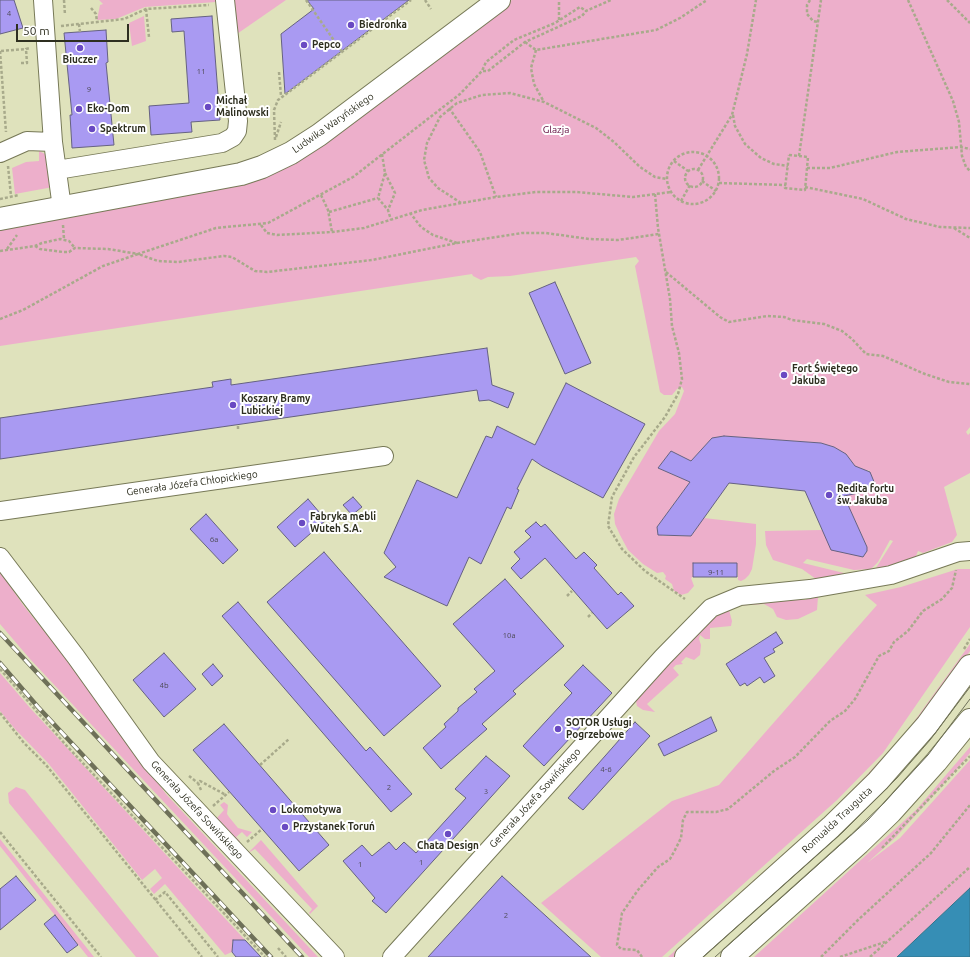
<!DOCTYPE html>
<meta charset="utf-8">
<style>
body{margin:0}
#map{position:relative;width:970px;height:957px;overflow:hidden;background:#dfe2bc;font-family:Ubuntu,sans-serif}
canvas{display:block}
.scale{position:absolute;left:16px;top:24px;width:113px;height:18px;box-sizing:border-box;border:2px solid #2e2f20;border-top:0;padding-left:5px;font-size:12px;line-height:14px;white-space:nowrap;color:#2e2f20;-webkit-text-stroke:3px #fff;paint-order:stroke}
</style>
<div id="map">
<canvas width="970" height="957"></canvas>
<div class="scale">50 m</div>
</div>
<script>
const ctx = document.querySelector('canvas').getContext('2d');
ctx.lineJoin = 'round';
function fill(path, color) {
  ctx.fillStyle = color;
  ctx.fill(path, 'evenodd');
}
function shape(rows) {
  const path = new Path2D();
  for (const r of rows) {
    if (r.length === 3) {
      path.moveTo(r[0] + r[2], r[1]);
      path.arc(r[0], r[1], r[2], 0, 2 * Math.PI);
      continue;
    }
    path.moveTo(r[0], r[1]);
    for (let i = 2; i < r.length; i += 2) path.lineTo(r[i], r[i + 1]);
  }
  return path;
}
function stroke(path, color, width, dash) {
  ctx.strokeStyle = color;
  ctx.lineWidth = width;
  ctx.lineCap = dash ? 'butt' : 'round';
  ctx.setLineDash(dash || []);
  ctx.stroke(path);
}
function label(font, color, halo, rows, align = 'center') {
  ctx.font = font + ' Ubuntu,sans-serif';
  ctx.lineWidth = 4;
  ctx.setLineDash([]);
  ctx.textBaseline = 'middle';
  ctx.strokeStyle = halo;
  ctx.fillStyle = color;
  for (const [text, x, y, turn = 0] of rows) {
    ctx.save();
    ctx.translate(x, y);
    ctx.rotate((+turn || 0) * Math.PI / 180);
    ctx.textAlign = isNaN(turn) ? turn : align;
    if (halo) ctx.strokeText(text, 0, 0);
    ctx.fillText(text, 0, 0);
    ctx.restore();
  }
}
const green = shape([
 [99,0,219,0,216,2,145,7,116,19,97,20,100,5,103,4],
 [232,0,286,0,234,36],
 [512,0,970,0,970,427,966,432,968,435,970,433,970,473,944,487,957,535,952,542,923,553,918,551,916,556,892,569,816,579,802,569,773,560,766,545,765,531,822,530,863,557,867,551,867,547,844,496,877,489,869,470,866,471,855,466,846,454,834,447,821,443,724,436,712,438,691,461,671,451,658,468,690,482,657,527,658,533,663,536,691,536,704,518,756,524,756,544,752,569,749,575,745,579,741,581,738,580,737,563,694,563,693,577,691,578,694,586,688,593,681,595,674,591,672,584,665,579,666,576,663,572,657,573,643,564,628,550,620,535,615,524,614,514,619,499,659,431,675,414,684,391,682,387,677,389,672,395,664,395,660,392,635,266,639,261,636,257,510,276,488,277,481,280,473,276,472,274,0,346,0,228,184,195,381,99],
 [890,540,893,541,874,571,848,574,803,563,807,559,854,570,871,569,878,562],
 [144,16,146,41,132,46,129,23],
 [39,151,45,154,48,160,53,187,15,194,12,168,26,162,39,161],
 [958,569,970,569,970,627,883,753,837,800,662,957,601,957,541,903,672,801,719,785,877,605,865,595,901,587],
 [0,571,23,605,66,658,166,794,318,957,309,957,30,659,0,624],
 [810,597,818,597,817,610,798,619,786,620,777,617,773,609,764,604,735,606,791,599,805,600],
 [729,610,732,621,731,626,710,628,710,639,705,639,700,635,699,639,701,645,700,655,694,660,686,657,681,662,683,664,676,665,673,668,679,675,647,704,655,712,643,710,637,706,636,701,667,662,712,615],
 [970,644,970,651,919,723,812,834,674,957,668,957,828,814,863,779,908,730],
 [0,673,31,709,245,940,242,943,239,940,232,942,232,947,234,950,232,952,225,955,165,884,154,894,150,889,162,878,155,869,142,880,48,763,14,728,0,711],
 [970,747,970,753,958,768,896,837,867,863,900,838,970,760,970,888,897,957,754,957,916,810],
 [16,787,25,790,159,957,136,957,9,803,8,793],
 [224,802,228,805,227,814,229,817,238,828,252,832,247,837,242,832,236,837,240,841,239,842,216,819,224,810,220,805],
 [0,839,94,957,88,957,0,846],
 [261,840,318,906,310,914,309,913,312,909,255,849,248,853]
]);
const water = shape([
 [970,888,970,957,897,957,970,888]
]);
const building = shape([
 [0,0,14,0,23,28,0,34,0,0],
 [307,0,409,0,285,94,281,34,314,9,307,0],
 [212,16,220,120,191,122,192,132,151,135,149,106,189,103,184,31,172,32,171,19,212,16],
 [106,30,108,62,106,63,114,145,72,148,70,115,72,115,64,33,106,30],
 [555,282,591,363,565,374,529,293,555,282],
 [487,348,492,385,514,393,508,408,489,400,479,401,477,390,0,459,0,418,213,387,212,382,231,379,231,385,487,348],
 [566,383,645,424,603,498,542,466,532,459,517,489,519,490,511,509,507,507,481,564,469,557,447,606,384,577,396,567,384,553,417,480,457,498,486,436,492,438,497,426,535,445,566,383],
 [724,436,821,443,834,447,846,454,855,466,870,472,877,489,844,496,867,547,867,551,863,557,831,550,805,491,729,483,691,536,658,535,657,527,690,482,658,468,671,451,691,461,712,438,724,436],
 [353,497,362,507,352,515,343,505,353,497],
 [308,499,326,520,295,547,277,527,308,499],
 [206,514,238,550,223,564,190,529,206,514],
 [536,522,541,527,545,524,576,559,584,552,597,565,594,568,618,595,621,592,634,606,607,629,545,558,521,579,511,568,520,559,514,552,531,537,525,531,536,522],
 [324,552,441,686,384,736,267,602,324,552],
 [693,563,737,563,737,577,693,577,693,563],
 [505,579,564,646,513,691,516,694,482,724,487,729,441,769,423,748,446,727,444,724,458,711,458,708,477,692,474,689,495,671,453,624,505,579],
 [238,602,366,751,370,747,412,794,391,812,222,616,238,602],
 [776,632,783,643,773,649,775,652,764,658,775,676,764,683,760,677,747,686,745,683,740,686,726,664,776,632],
 [164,653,196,689,164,717,133,680,164,653],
 [213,664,223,676,212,686,202,674,213,664],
 [583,665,612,693,544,766,523,746,572,693,564,685,583,665],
 [711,717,717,731,664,756,658,744,711,717],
 [635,722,650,736,583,810,568,798,635,722],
 [224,724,329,845,299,871,193,750,224,724],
 [486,756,510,776,386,913,372,901,375,898,343,861,362,845,372,856,389,842,396,850,404,842,416,853,466,798,455,789,486,756],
 [16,876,36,900,0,930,0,889,16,876],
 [502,876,591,957,428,957,502,876],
 [55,915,78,945,67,953,44,924,55,915],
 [233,940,245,940,261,957,236,957,232,952,233,940]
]);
const path = shape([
 [64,0,65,15],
 [306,0,342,52],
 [425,0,431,9],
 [810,0,807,5,807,14,813,21,818,22],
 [908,0,953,101,959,122,962,156,966,167,970,171],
 [947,0,970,23],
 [91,8,96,14,97,22],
 [146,9,149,37],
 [559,20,559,0],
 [79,24,80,32],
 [61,26,124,19,146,9,209,5],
 [525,42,536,50,656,30,680,18,707,0],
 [536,50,531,68,534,84,544,102],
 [0,51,6,132],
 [1,51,26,49],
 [21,63,27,63,26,49,30,48],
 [483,71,488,71,525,42,582,16,586,11,611,0],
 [279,72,281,96],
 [449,108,480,152,496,197],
 [733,115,735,126,745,144,761,158,774,164,788,166],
 [276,137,281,122],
 [275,140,274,110,278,100,411,0],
 [693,178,26],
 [382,154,385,173,378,198,388,210,391,220],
 [789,155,808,157,805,190,785,188,789,155],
 [799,156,821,0],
 [674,161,688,171],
 [8,166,11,196],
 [807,168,830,168,897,152,961,147,970,149],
 [694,178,9],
 [698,170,732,115,747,54,756,0],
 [385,173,395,193,388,210],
 [702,181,716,191],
 [719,183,786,185],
 [805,187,863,199,906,219,940,227,970,228],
 [655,194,658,228,670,299,672,326,679,353,682,379,678,394,665,417,634,457,612,497,608,526,622,549,645,571,685,599],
 [321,195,328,210,332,232],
 [0,199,19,195],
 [681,201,690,185],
 [461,203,438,188,429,178,424,160,427,143,440,117,457,103,482,95,510,93,544,102,596,128,614,142,640,167,655,177,667,179],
 [329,212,378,198],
 [63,225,64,239],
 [261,225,267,233,277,235,332,232,364,228,422,210,496,197,536,192,576,192,633,197,671,192],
 [954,228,970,238],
 [457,243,522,233,546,233,589,239,618,240,659,234],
 [35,246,40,249,63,252,69,252,75,248,108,249,138,254,216,228,268,223,353,177,460,94,482,71,486,62,514,40,555,23,580,7,586,11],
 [7,249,17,235],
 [0,251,35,246,42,243,60,239,69,241,75,248],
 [666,272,720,317,729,322,767,316,784,317,792,320,824,324,842,331,852,339,866,354,883,356,925,374,949,382,970,384],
 [0,319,23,310,103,266,138,254,158,261,178,262,224,256,232,257,255,271,267,272,372,260,457,243,433,235,421,227,411,214],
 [238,426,238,429],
 [567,596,572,591],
 [588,617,592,613],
 [964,649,970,639],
 [0,669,65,744,265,957],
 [0,713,24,743,46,765,202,957],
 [260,765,289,739],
 [189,776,198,783],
 [201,790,198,783,200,781,226,795],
 [213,806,229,792],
 [0,832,101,957],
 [247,842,262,829],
 [882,848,970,756],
 [155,900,165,892,218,957],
 [278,948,286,957],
 [642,957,637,950,621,949,617,945,622,913,638,890,658,867,670,859,675,850,681,838,683,820,687,812,716,812,728,809,774,771,795,757,830,721,845,711,855,699,879,656,889,651,894,642,908,631,923,611,942,599,952,588,956,570],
 [821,957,858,920,931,853,970,805],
 [840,957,885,942],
 [870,957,970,867]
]);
const minor = shape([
 [43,0,53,142,62,208],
 [0,153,27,141,53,142],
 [57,170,222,143,233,137,237,131,238,121,225,0],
 [0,511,384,456],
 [0,557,76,657,151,762,335,957],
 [392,957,663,657,711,608,740,596,810,589,891,575,958,552,970,551]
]);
const tertiary = shape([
 [0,219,241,174,262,167,291,153,319,135,499,0]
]);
const primary = shape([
 [686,957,831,827,878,781,927,725,970,666],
 [732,957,859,843,891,812,936,762,970,720]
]);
const tram = shape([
 [703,957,843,832,897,778,930,740,970,687],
 [715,957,868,820,928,755,970,699]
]);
const rail = shape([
 [0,633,302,957],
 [0,663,38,707,271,957]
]);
const markers = [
 [351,25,4,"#6949c2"],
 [304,45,4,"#6949c2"],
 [80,48,4,"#6949c2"],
 [208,107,4,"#6949c2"],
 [79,109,4,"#6949c2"],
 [92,129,4,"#6949c2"],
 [784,375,4,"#6949c2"],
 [233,405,4,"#6949c2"],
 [829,495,4,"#6949c2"],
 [302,523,4,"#6949c2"],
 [558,729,4,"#6949c2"],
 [273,810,4,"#6949c2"],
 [285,827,4,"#6949c2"],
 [448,834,4,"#6949c2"]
];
const numberNames = [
 ["4",9,13],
 ["11",201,71],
 ["9",89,89],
 ["6a",214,539],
 ["9-11",716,572],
 ["10a",509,635],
 ["4b",164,685],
 ["4-6",606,769],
 ["2",389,787],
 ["3",486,791],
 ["1",421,862],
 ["1",360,864],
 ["2",506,915]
];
const poiNames = [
 ["Biedronka",359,25],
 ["Pepco",312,45],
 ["Biuczer",80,60,"center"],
 ["Michał",216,101],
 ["Malinowski",216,113],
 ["Eko-Dom",87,109],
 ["Spektrum",100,129],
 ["Fort Świętego",792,369],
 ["Jakuba",792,381],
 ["Koszary Bramy",241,399],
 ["Lubickiej",241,411],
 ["Redita fortu",837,489],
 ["św. Jakuba",837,501],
 ["Fabryka mebli",310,517],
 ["Wuteh S.A.",310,529],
 ["SOTOR Usługi",566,723],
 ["Pogrzebowe",566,735],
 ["Lokomotywa",281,810],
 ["Przystanek Toruń",293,827],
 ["Chata Design",448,846,"center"]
];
const streetNames = [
 ["Ludwika Waryńskiego",333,123,-35],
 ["Generała Józefa Chłopickiego",192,483,-8],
 ["Generała Józefa Sowińskiego",535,798,-48],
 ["Generała Józefa Sowińskiego",197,810,47],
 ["Romualda Traugutta",837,820,-43]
];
const parkNames = [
 ["Glazja",556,130]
];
fill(green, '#edafcb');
fill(water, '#368eb5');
stroke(water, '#347288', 1);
fill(building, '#a99af2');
stroke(building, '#656181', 1);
stroke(minor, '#777957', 20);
stroke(tertiary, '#777957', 24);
stroke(primary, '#777957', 24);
stroke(path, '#a8aa8b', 2.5, [3, 2]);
stroke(minor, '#fff', 18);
stroke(tertiary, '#fff', 22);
stroke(primary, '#fff', 22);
stroke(tram, '#6e7058', 1);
stroke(rail, '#6e7058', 4.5);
stroke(rail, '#fff', 3, [9]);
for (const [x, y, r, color] of markers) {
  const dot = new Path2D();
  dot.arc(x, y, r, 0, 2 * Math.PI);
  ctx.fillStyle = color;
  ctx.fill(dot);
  stroke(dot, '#fff', 1.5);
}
label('8px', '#4d4a54', null, numberNames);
label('bold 10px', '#2e2f20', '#fff', poiNames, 'left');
label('10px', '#2e2f20', '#fff', streetNames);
label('10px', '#5d063a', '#fff', parkNames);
</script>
